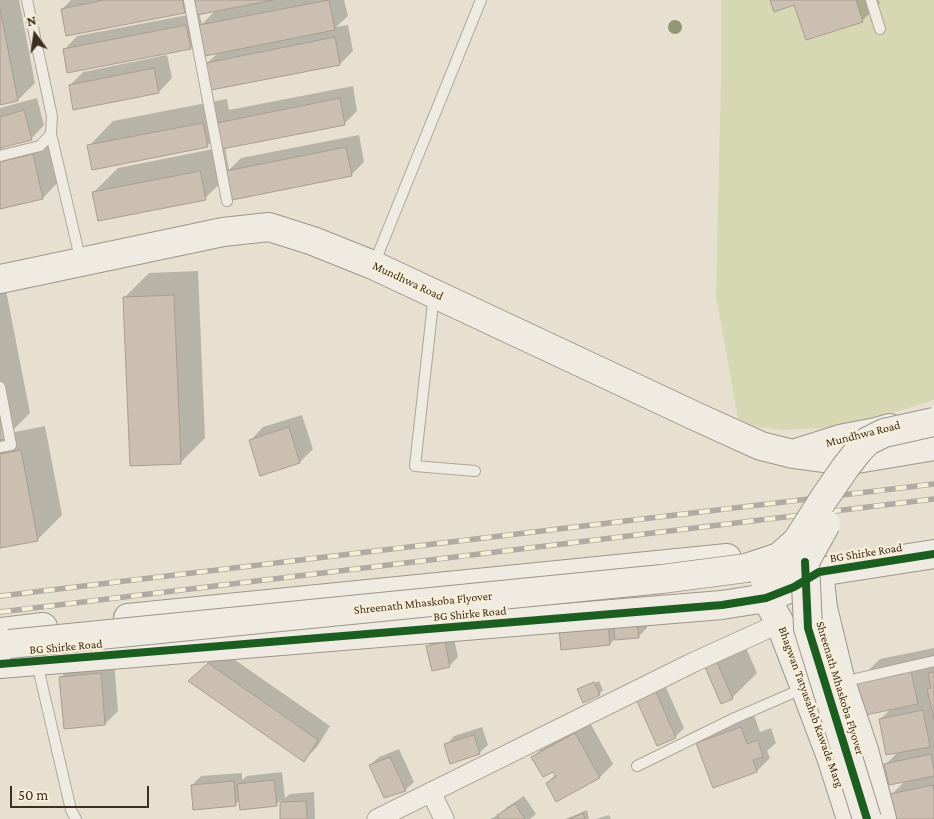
<!DOCTYPE html>
<style>
body{margin:0}
#map{position:relative;width:934px;height:819px;overflow:hidden;background:#e7e0d1;font-family:"Crimson Pro",serif}
canvas{display:block}
.north{position:absolute;left:10px;top:10px;width:50px;height:50px;-webkit-text-stroke:4px #f7eed8;paint-order:stroke;rotate:346deg;font-size:14px;font-weight:700;line-height:20px;text-align:center;color:#3d2e20}
.north::after{content:'';display:block;margin:auto;width:18px;height:22px;background:#3d2e20;clip-path:polygon(50% 0,100% 100%,50% 72%,0 100%)}
.scale{position:absolute;left:10px;top:786px;width:139px;height:22px;box-sizing:border-box;border:2px solid #3d2e20;border-top:0;padding-left:6px;font-size:15px;line-height:18px;white-space:nowrap;color:#3d2e20;-webkit-text-stroke:4px #f7eed8;paint-order:stroke}
</style>
<div id="map">
<canvas width="934" height="819"></canvas>
<div class="north">N</div>
<div class="scale">50 m</div>
</div>
<script>
const ctx = document.querySelector('canvas').getContext('2d');
ctx.lineJoin = 'round';
function fill(path, color) {
  ctx.fillStyle = color;
  ctx.fill(path, 'evenodd');
}
function shape(rows) {
  const path = new Path2D();
  for (const r of rows) {
    path.moveTo(r[0], r[1]);
    for (let i = 2; i < r.length; i += 2) path.lineTo(r[i], r[i + 1]);
  }
  return path;
}
function stroke(path, color, width, dash) {
  ctx.strokeStyle = color;
  ctx.lineWidth = width;
  ctx.lineCap = dash ? 'butt' : 'round';
  ctx.setLineDash(dash || []);
  ctx.stroke(path);
}
function label(font, color, halo, rows, align = 'center') {
  ctx.font = font + ' "Crimson Pro",serif';
  ctx.lineWidth = 5;
  ctx.setLineDash([]);
  ctx.textBaseline = 'middle';
  ctx.strokeStyle = halo;
  ctx.fillStyle = color;
  for (const [text, x, y, turn = 0] of rows) {
    ctx.save();
    ctx.translate(x, y);
    ctx.rotate((+turn || 0) * Math.PI / 180);
    ctx.textAlign = isNaN(turn) ? turn : align;
    if (halo) ctx.strokeText(text, 0, 0);
    ctx.fillText(text, 0, 0);
    ctx.restore();
  }
}
const green = shape([
 [721,0,934,0,934,400,848,427,781,430,758,427,738,419,716,296,721,77]
]);
const shadow = shape([
 [0,0,19,0,35,83,18,100,0,104],
 [71,0,196,0,184,11,62,9],
 [196,0,344,0,348,16,336,27,348,25,353,51,340,64,212,89,207,63,219,52,203,36,191,48,64,50,77,36,198,13],
 [216,10,202,24,199,13],
 [771,0,878,0,880,3,862,21,795,4],
 [167,55,172,78,159,92,74,108,70,85,83,72],
 [353,86,357,111,344,124,225,147,229,170,241,158,359,135,364,162,351,175,228,176,205,198,94,192,118,168,223,147,220,133,207,146,89,146,113,121,227,99,229,110],
 [37,98,44,125,31,139,2,146,2,149,50,138,60,180,43,198,0,207,0,108],
 [198,271,205,438,180,463,124,298,149,273],
 [0,280,4,280,30,413,10,433,45,426,62,515,38,539,0,547],
 [302,415,313,449,300,462,250,441,263,427],
 [645,605,647,628,638,637,615,639,610,644,562,649],
 [453,634,458,657,449,666,428,647,437,638],
 [741,636,757,673,732,698,706,666],
 [934,648,934,819,896,819,891,795,905,781,886,764,898,752,880,719,891,709,855,684,880,659],
 [222,651,330,726,317,747,304,760,203,668],
 [114,661,118,711,105,724,61,677,74,664],
 [599,681,603,690,599,694,579,690,582,687,582,689],
 [664,683,684,728,675,737,638,699],
 [754,715,760,732,771,728,776,743,767,751,770,758,757,771,713,786,698,743,711,730],
 [589,721,613,764,600,777,557,800,547,783,556,774,533,757,546,744],
 [482,727,488,745,479,753,446,745,454,736],
 [399,749,414,782,405,790,370,765,379,757],
 [282,772,285,798,290,794,314,792,315,819,282,819,281,800,276,804,240,800,235,805,192,785,201,776,242,773,242,780,247,776],
 [524,796,536,814,530,819,490,819,500,814,507,807],
 [587,810,589,819,565,819,573,816],
 [609,815,611,819,596,819]
]);
const building = shape([
 [104,0,182,0,185,13,66,36,61,9,104,0],
 [195,0,273,0,197,15,195,0],
 [329,0,335,30,205,56,199,25,329,0],
 [770,0,856,0,863,22,806,40,794,5,774,12,770,0],
 [0,9,18,101,0,105,0,9],
 [186,25,191,49,67,73,63,49,186,25],
 [335,37,340,65,211,90,206,63,335,37],
 [154,68,159,93,73,110,69,85,154,68],
 [340,98,345,125,222,149,217,123,340,98],
 [24,110,32,140,0,148,0,117,24,110],
 [203,123,208,147,92,170,87,145,203,123],
 [346,147,352,176,232,200,226,171,346,147],
 [33,154,43,199,0,209,0,162,33,154],
 [200,171,206,200,98,221,92,192,200,171],
 [174,295,181,464,130,466,123,297,174,295],
 [0,406,6,439,0,440,0,406],
 [289,427,300,463,260,476,249,440,289,427],
 [21,450,38,541,0,548,0,454,21,450],
 [636,613,639,638,615,640,613,616,636,613],
 [608,623,610,645,561,650,559,628,608,623],
 [445,642,450,667,432,671,426,646,445,642],
 [716,660,733,699,721,704,704,665,716,660],
 [208,663,318,740,304,762,188,681,208,663],
 [911,671,918,704,861,716,854,683,911,671],
 [934,672,934,719,927,689,931,688,928,673,934,672],
 [101,673,105,725,64,729,59,677,101,673],
 [594,682,600,695,583,703,577,689,594,682],
 [655,690,676,738,657,746,636,699,655,690],
 [923,710,930,747,886,755,879,719,923,710],
 [741,727,747,744,758,740,763,757,753,760,757,772,713,788,696,743,741,727],
 [575,733,600,778,556,802,546,783,556,777,553,772,543,777,531,757,575,733],
 [474,735,480,754,450,764,444,744,474,735],
 [931,754,934,770,934,776,889,785,884,764,931,754],
 [390,757,406,791,384,798,369,765,390,757],
 [274,780,277,806,240,810,237,784,274,780],
 [234,781,236,806,193,810,191,785,234,781],
 [933,785,934,791,934,819,895,819,890,794,933,785],
 [306,801,307,819,280,819,280,802,306,801],
 [515,804,525,819,499,819,497,815,515,804],
 [583,813,585,819,570,819,583,813]
]);
const lane = shape([
 [189,0,227,201],
 [871,0,880,29],
 [51,134,81,262],
 [0,156,40,146,51,134,52,116,27,0],
 [374,264,481,0],
 [434,294,415,466,475,471],
 [0,387,11,445,0,447],
 [37,663,71,810,76,819],
 [842,682,934,661],
 [637,766,735,718,804,688]
]);
const street = shape([
 [431,792,444,819],
 [377,819,694,662,780,623]
]);
const secondary = shape([
 [0,279,223,232,269,227,313,241,373,265,695,416,761,446,793,454,845,461,934,446],
 [799,452,840,439,876,432,890,428],
 [819,572,823,608,841,682,864,750,882,819],
 [766,598,780,623,805,688,831,757,851,819],
 [128,618,727,558],
 [0,632,43,627],
 [0,664,722,605,766,598,794,587,819,572,934,554]
]);
const rail = shape([
 [0,596,934,484],
 [0,612,934,499]
]);
const secondaryBridge = shape([
 [805,562,808,628,867,819],
 [765,581,769,580,805,562,826,524],
 [9,644,662,579,746,568,779,557,797,541,823,500,845,468,859,450,868,441,884,433,934,422]
]);
const cycleway = shape([
 [805,562,808,628,867,819],
 [0,664,722,605,766,598,794,587,819,572,934,554]
]);
const trees = [
 [675,27]
];
const streetNames = [
 ["Mundhwa Road",408,281,25],
 ["Mundhwa Road",863,434,-14],
 ["BG Shirke Road",866,553,-9],
 ["Shreenath Mhaskoba Flyover",423,603,-6],
 ["BG Shirke Road",470,614,-5],
 ["BG Shirke Road",66,647,-5],
 ["Shreenath Mhaskoba Flyover",840,688,73],
 ["Bhagwan Tatyasaheb Kawade Marg",811,707,70]
];
fill(green, '#d6d7b3');
fill(shadow, '#0003');
fill(building, '#cbbfb2');
stroke(building, '#a89c90', 1);
stroke(lane, '#ada599', 12);
stroke(street, '#ada599', 21);
stroke(secondary, '#9c958a', 30);
stroke(lane, '#efebe3', 10);
stroke(street, '#efebe3', 19);
stroke(secondary, '#efebe3', 28);
stroke(rail, '#afaaa2', 5.5);
stroke(rail, '#f7eed8', 4, [11]);
stroke(secondaryBridge, '#9c958a', 30, []);
stroke(secondaryBridge, '#efebe3', 28);
stroke(cycleway, '#1b5e20', 8);
ctx.fillStyle = '#929673';
for (const [x, y] of trees) {
  ctx.beginPath();
  ctx.arc(x, y, 7, 0, 2 * Math.PI);
  ctx.fill();
}
label('12px', '#3d2e20', '#f7eed8', streetNames);
</script>
